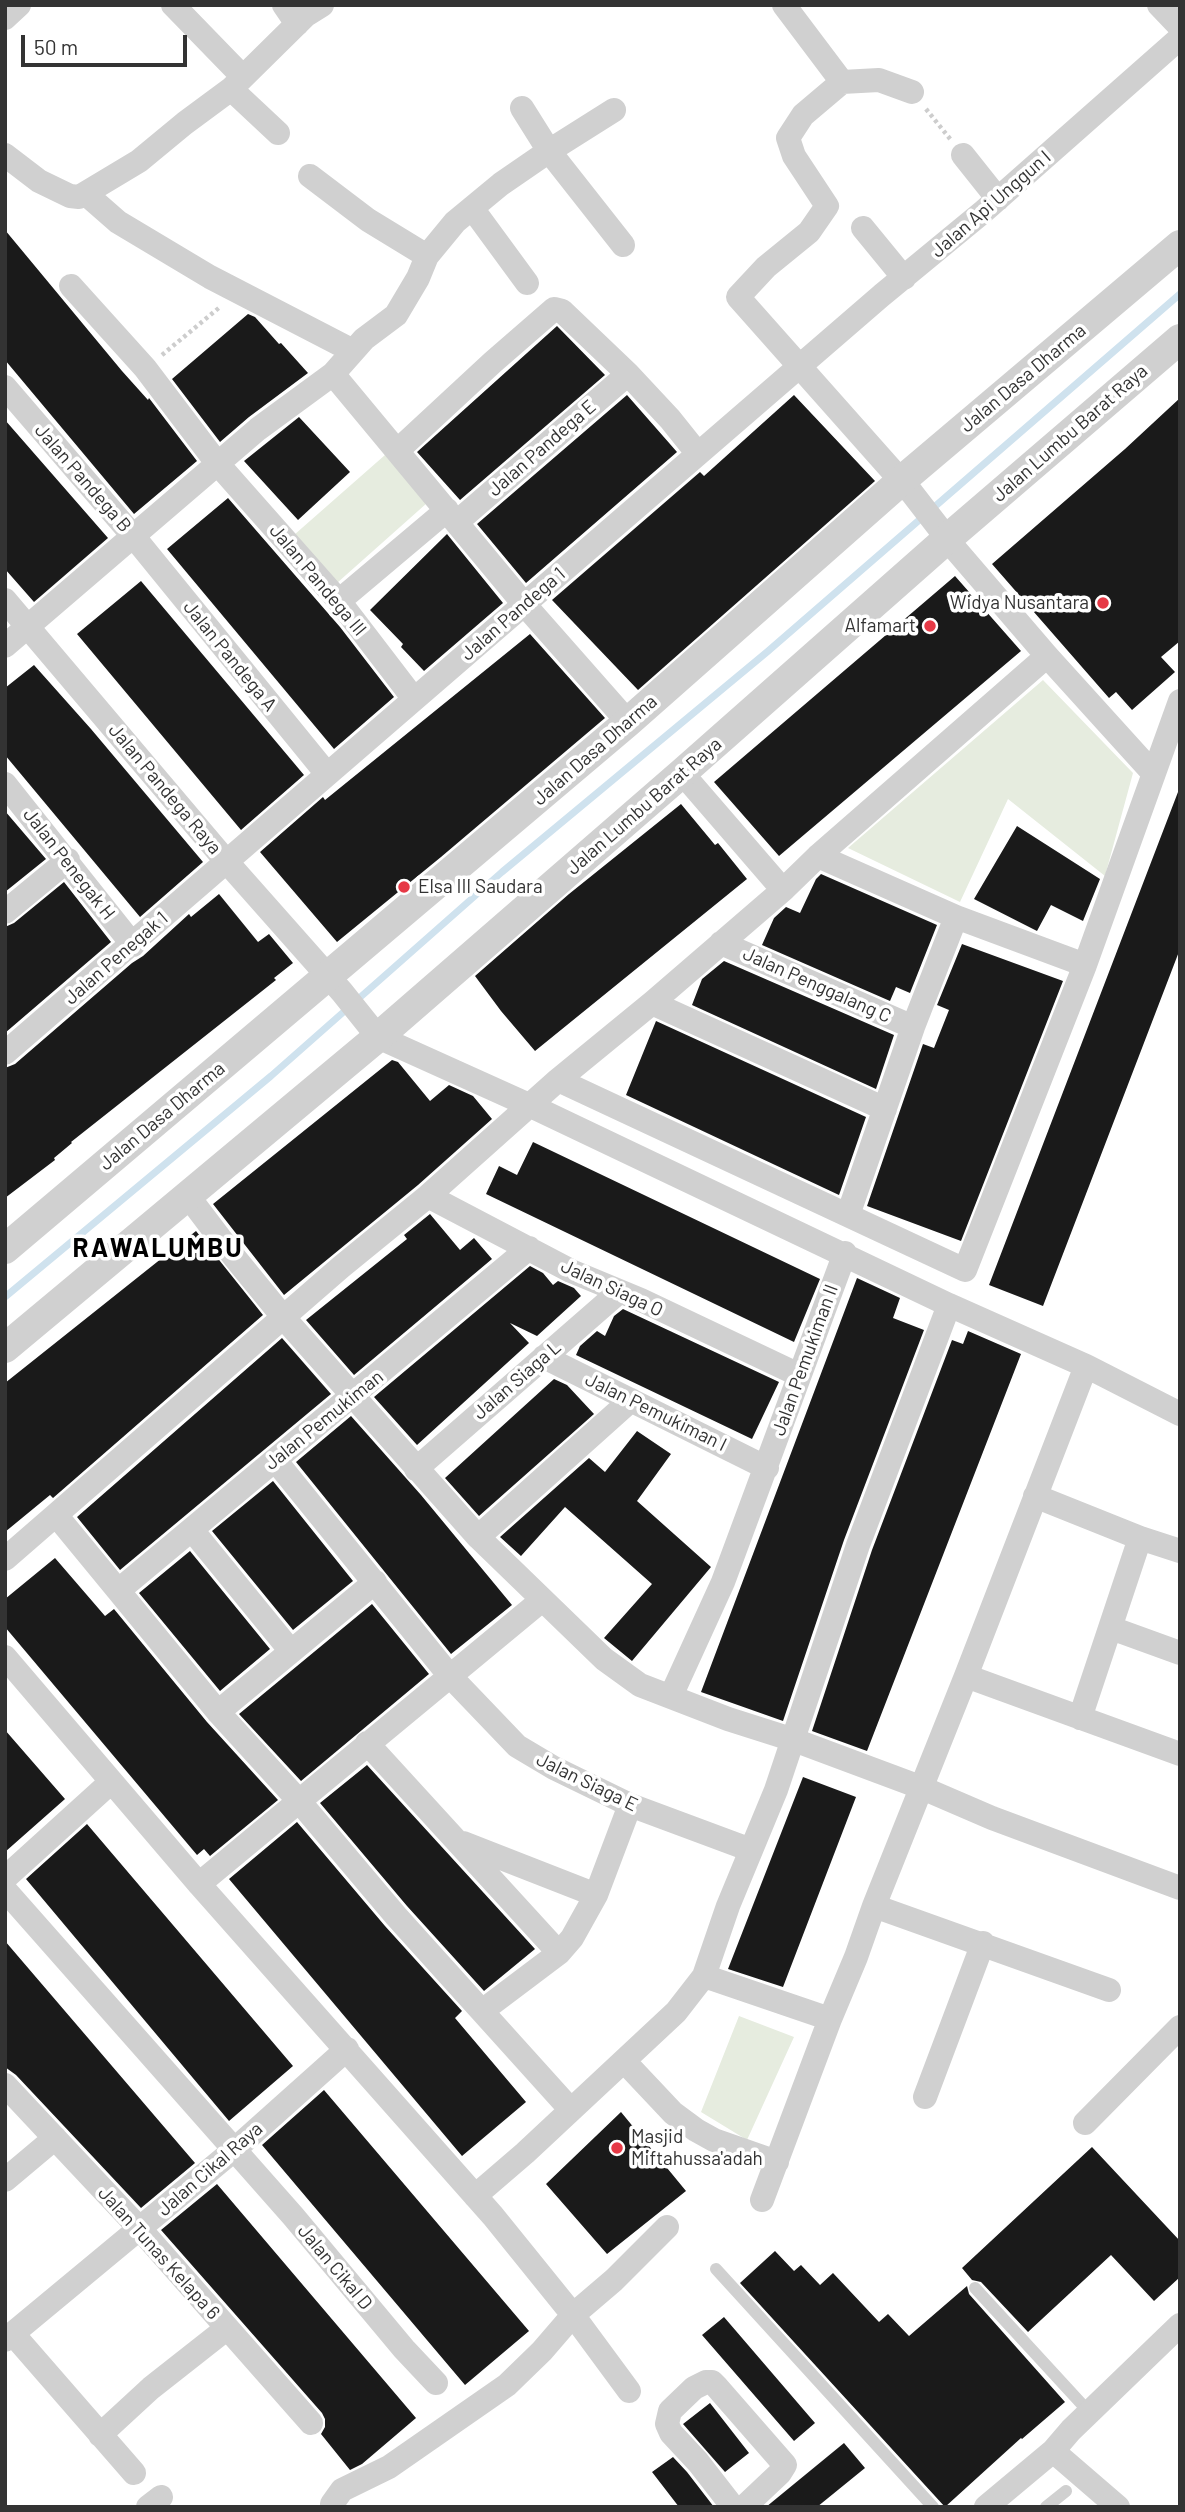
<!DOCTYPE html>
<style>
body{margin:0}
#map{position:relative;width:1185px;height:2512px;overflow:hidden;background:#fff;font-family:Barlow,sans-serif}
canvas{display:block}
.frame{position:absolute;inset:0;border:7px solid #333;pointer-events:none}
.scale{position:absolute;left:21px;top:35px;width:166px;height:32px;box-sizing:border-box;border:4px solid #333;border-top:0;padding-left:9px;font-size:21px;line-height:24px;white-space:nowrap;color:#333;-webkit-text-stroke:5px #fff;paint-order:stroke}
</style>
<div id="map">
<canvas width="1185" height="2512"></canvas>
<div class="frame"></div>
<div class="scale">50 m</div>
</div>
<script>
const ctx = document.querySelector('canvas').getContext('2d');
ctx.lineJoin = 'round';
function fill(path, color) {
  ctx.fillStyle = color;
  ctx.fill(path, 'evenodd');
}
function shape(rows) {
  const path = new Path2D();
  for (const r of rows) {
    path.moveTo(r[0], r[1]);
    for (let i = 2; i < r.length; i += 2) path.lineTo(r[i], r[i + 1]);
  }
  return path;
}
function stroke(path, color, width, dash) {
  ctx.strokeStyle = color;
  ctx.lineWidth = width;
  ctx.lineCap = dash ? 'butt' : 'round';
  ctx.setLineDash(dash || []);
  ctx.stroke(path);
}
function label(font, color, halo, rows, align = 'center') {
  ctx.font = font + ' Barlow,sans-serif';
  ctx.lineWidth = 7;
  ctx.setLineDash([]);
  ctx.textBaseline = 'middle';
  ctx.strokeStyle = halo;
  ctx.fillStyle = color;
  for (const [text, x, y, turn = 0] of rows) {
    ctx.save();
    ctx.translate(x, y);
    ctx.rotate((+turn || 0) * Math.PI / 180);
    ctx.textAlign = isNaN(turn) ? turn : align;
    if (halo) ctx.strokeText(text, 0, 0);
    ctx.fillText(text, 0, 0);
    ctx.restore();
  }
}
const green = shape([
 [385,455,427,503,337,583,294,535],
 [1043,680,1133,773,1105,876,1008,799,960,902,848,848],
 [739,2016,794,2037,747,2140,701,2112]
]);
const stream = shape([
 [5,1297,271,1076,502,872,767,652,1180,294]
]);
const building = shape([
 [5,230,122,371,148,400,149,398,197,461,134,514,5,360],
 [248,314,255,317,279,344,281,343,308,373,249,417,220,442,172,379],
 [557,326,605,375,460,500,417,452],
 [627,395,677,452,526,583,477,524],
 [794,395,875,481,638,690,552,600,700,472,704,476],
 [1180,398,1180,641,1161,657,1175,672,1132,710,1116,692,1109,698,992,564,1125,449],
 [299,417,350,472,298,520,244,461],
 [5,420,108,538,34,602,5,569],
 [228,498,340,627,394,697,334,749,167,549],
 [447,534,503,603,424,671,401,647,403,644,370,610],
 [955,576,1021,651,779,856,714,782],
 [141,581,304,775,241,830,77,634],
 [530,634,605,718,441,857,337,942,260,852,323,797,325,800],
 [34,665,91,729,203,862,140,917,5,755,5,688],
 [1178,792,1180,793,1180,949,1043,1306,989,1285],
 [681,804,715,845,718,843,747,879,535,1051,501,1011,475,976,569,894],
 [5,811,46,859,5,892],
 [1017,826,1100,879,1083,921,1051,905,1037,931,974,899],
 [821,874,937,925,910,993,896,987,890,1001,762,945,774,918,786,907,800,913,816,879],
 [64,882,111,942,5,1033,5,927,14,923],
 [219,894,258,942,269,934,293,963,274,978,276,980,71,1142,72,1143,54,1158,55,1160,5,1198,5,1068,15,1064,132,963,143,956,189,914,191,917],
 [962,944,1063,981,961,1241,867,1206,923,1044,934,1048,949,1010,937,1005],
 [724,961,894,1035,876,1089,692,1005,702,979],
 [656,1021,866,1117,839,1195,626,1095],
 [392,1060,398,1062,430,1101,449,1085,473,1096,492,1119,418,1185,284,1295,213,1204],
 [533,1142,820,1279,794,1342,486,1194,499,1166,517,1175],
 [430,1214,460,1250,474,1238,492,1259,354,1375,306,1320,407,1239,404,1235],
 [196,1231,263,1315,53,1498,50,1495,5,1532,5,1383],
 [530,1266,543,1273,553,1285,558,1281,574,1288,581,1296,537,1336,510,1323,529,1343,417,1445,374,1397],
 [857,1278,900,1298,893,1318,924,1330,844,1540,783,1721,701,1692],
 [623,1309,779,1382,752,1439,576,1355,580,1346,597,1331,605,1336,614,1316],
 [968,1331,1021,1354,867,1751,812,1731,872,1550,952,1340,963,1344],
 [282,1338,331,1394,120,1570,77,1517],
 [554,1379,567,1385,594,1414,479,1516,445,1478],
 [351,1416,421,1495,512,1605,451,1654,296,1462],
 [637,1431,671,1454,637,1501,711,1567,632,1661,604,1638,652,1584,565,1507,521,1556,500,1537,589,1458,605,1472],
 [273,1481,353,1581,293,1630,212,1531],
 [190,1551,270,1649,220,1691,139,1593],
 [55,1558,105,1616,114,1609,207,1722,278,1800,210,1856,204,1849,197,1855,5,1627,5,1599],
 [372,1604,429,1674,301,1781,239,1714],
 [5,1730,65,1799,5,1852],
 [367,1765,535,1949,484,1991,407,1906,320,1803],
 [803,1777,856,1797,783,1987,728,1969],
 [297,1822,385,1926,462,2011,455,2018,526,2102,462,2156,229,1879],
 [87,1824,293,2066,229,2121,26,1879],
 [5,1941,195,2163,141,2208,16,2075,5,2067],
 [324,2090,529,2331,465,2385,262,2145],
 [621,2112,686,2191,607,2254,546,2184],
 [1092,2147,1180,2241,1180,2277,1154,2301,1111,2255,1028,2332,981,2282,972,2280,962,2268],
 [217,2184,416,2418,362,2464,350,2470,321,2434,325,2427,325,2419,322,2413,161,2230],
 [775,2251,794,2271,801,2265,820,2285,833,2273,879,2322,888,2314,909,2336,967,2286,969,2294,1065,2402,1022,2439,1021,2438,945,2507,740,2283],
 [724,2317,815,2423,794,2441,702,2335],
 [710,2403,749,2453,725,2472,683,2424],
 [844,2443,865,2468,817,2507,766,2507],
 [673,2457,687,2472,714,2507,679,2507,652,2472]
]);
const path = shape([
 [926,109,951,140],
 [162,355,220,307]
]);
const service = shape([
 [716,2269,933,2507],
 [975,2288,1089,2412],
 [1046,2507,1066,2491]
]);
const minor = shape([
 [173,5,243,77],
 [284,5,297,24],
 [784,5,842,82],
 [1159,5,1180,27],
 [5,18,19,5],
 [231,89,278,133],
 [912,92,879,80,842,82,803,115,788,138,794,156,827,206,809,232,766,267,738,297,912,493,956,550,1047,656,1153,773],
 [522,108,549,151,623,245],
 [5,155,39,181,70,196,79,197,139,161,185,123,231,89,306,15,322,5],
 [963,155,998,199],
 [310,176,368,220,427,256],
 [86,194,118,222,210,277,353,351],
 [472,208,527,283],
 [863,228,904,278],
 [71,286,145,368,217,463,339,601,414,699],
 [333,374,524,604,628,722],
 [5,387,134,537,327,774],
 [397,451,493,362,554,309,562,311,628,374,670,419,698,454],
 [457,522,628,374],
 [5,600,226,861,342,992,378,1037,531,1106,949,1305,1086,1366,1180,1414],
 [339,601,447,510],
 [5,646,258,429,333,374,364,339,396,315,418,278,427,256,455,222,501,184,549,151,614,110],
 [682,773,783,890],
 [5,784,133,945],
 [818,856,956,917,1085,965],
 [5,912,68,860],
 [721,943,913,1027],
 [652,1003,885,1109],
 [5,1053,882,295,984,211,1180,38],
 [558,1080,965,1270,1085,965,1180,701],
 [188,1196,235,1258,284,1318,478,1537,604,1659,640,1685,728,1719,794,1740,920,1787,992,1818,1180,1888],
 [428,1196,571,1271,641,1300,799,1375],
 [848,1215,913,1027,956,917],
 [544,1357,767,1468],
 [275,1460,449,1675,517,1746,554,1768,630,1805,751,1850],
 [416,1469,619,1292],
 [1035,1496,1140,1538,1080,1718],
 [56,1515,218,1712,299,1801,396,1916,571,2110],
 [192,1530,290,1650],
 [478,1537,631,1400],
 [1140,1538,1180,1551],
 [5,1559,341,1267,428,1196,558,1080,652,1003,783,890,818,856,1047,656],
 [119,1590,529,1248],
 [1111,1628,1180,1653],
 [5,1657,199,1884,493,2216,573,2315,629,2391],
 [966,1676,1180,1754],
 [671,1696,723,1582,845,1253],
 [218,1712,375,1582],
 [367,1743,559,1953],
 [463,1843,596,1895],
 [5,1878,111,1782],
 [199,1884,542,1600],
 [5,1890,293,2216,404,2349,436,2383],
 [874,1906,1109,1990],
 [704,1976,728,1906,776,1790,858,1545,949,1305],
 [482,2011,559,1953,572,1938,596,1895,630,1805],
 [624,2061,673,2113,696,2130,714,2140,777,2162],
 [5,2085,140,2229,311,2423],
 [925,2097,983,1943],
 [1085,2123,1180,2027],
 [5,2180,55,2138],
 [475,2196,525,2153,676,2012,704,1976,830,2019],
 [762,2200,830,2019,856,1957,874,1906,966,1676,1086,1366],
 [13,2334,134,2473],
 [5,2340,234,2150,347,2049],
 [100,2435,151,2388,226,2329],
 [1053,2451,1118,2507],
 [148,2507,161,2497],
 [333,2507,332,2504,342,2490,389,2467,507,2385,542,2351,573,2315,614,2280,667,2227],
 [733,2507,698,2462,671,2433,667,2424,670,2411,694,2388,706,2382,712,2382,716,2386,785,2465,780,2473,744,2507],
 [986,2507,1053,2451,1071,2430,1180,2325]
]);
const tertiary = shape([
 [5,1249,628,722,901,481,1180,245],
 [5,1348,378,1037,682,773,947,539,1180,339]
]);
const markers = [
 [1103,603,7,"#e63946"],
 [930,626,7,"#e63946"],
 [404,887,7,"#e63946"],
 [617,2148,7,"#e63946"]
];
const streetNames = [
 ["Jalan Api Unggun I",991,204,-41],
 ["Jalan Dasa Dharma",1023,378,-40],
 ["Jalan Lumbu Barat Raya",1070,433,-41],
 ["Jalan Pandega E",542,448,-41],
 ["Jalan Pandega B",83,478,49],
 ["Jalan Pandega III",318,580,50],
 ["Jalan Pandega 1",513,614,-41],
 ["Jalan Pandega A",230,656,51],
 ["Jalan Dasa Dharma",595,750,-41],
 ["Jalan Pandega Raya",165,789,50],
 ["Jalan Lumbu Barat Raya",644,806,-41],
 ["Jalan Penegak H",69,864,52],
 ["Jalan Penegak 1",116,958,-41],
 ["Jalan Penggalang C",817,985,24],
 ["Jalan Dasa Dharma",162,1116,-40],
 ["Jalan Siaga O",612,1288,25],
 ["Jalan Pemukiman II",805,1360,-70],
 ["Jalan Siaga L",517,1380,-41],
 ["Jalan Pemukiman I",656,1412,26],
 ["Jalan Pemukiman",324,1420,-39],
 ["Jalan Siaga E",587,1782,26],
 ["Jalan Cikal Raya",210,2169,-41],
 ["Jalan Tunas Kelapa 6",159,2253,48],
 ["Jalan Cikal D",335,2267,50]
];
const poiNames = [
 ["Widya Nusantara",1089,603],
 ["Alfamart",916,626],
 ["Elsa III Saudara",418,887,"left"],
 ["Masjid",631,2137,"left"],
 ["Miftahussa'adah",631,2159,"left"]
];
const districtNames = [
 ["RAWALUMBU",158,1248]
];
fill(green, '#e6ecdf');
stroke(stream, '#cfe2ee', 7);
fill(building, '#1a1a1a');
stroke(path, '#cdcdcd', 4.5, [3.5, 3.5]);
stroke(service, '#d0d0d0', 12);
stroke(minor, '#d0d0d0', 24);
stroke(tertiary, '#d0d0d0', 30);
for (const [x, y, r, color] of markers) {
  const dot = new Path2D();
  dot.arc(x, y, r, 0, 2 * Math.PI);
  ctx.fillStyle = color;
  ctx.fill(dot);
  stroke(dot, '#fff', 2.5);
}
label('19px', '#333', '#fff', streetNames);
label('19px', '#333', '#fff', poiNames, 'right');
ctx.letterSpacing = '2px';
label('bold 26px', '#000', '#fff', districtNames);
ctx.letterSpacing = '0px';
</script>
